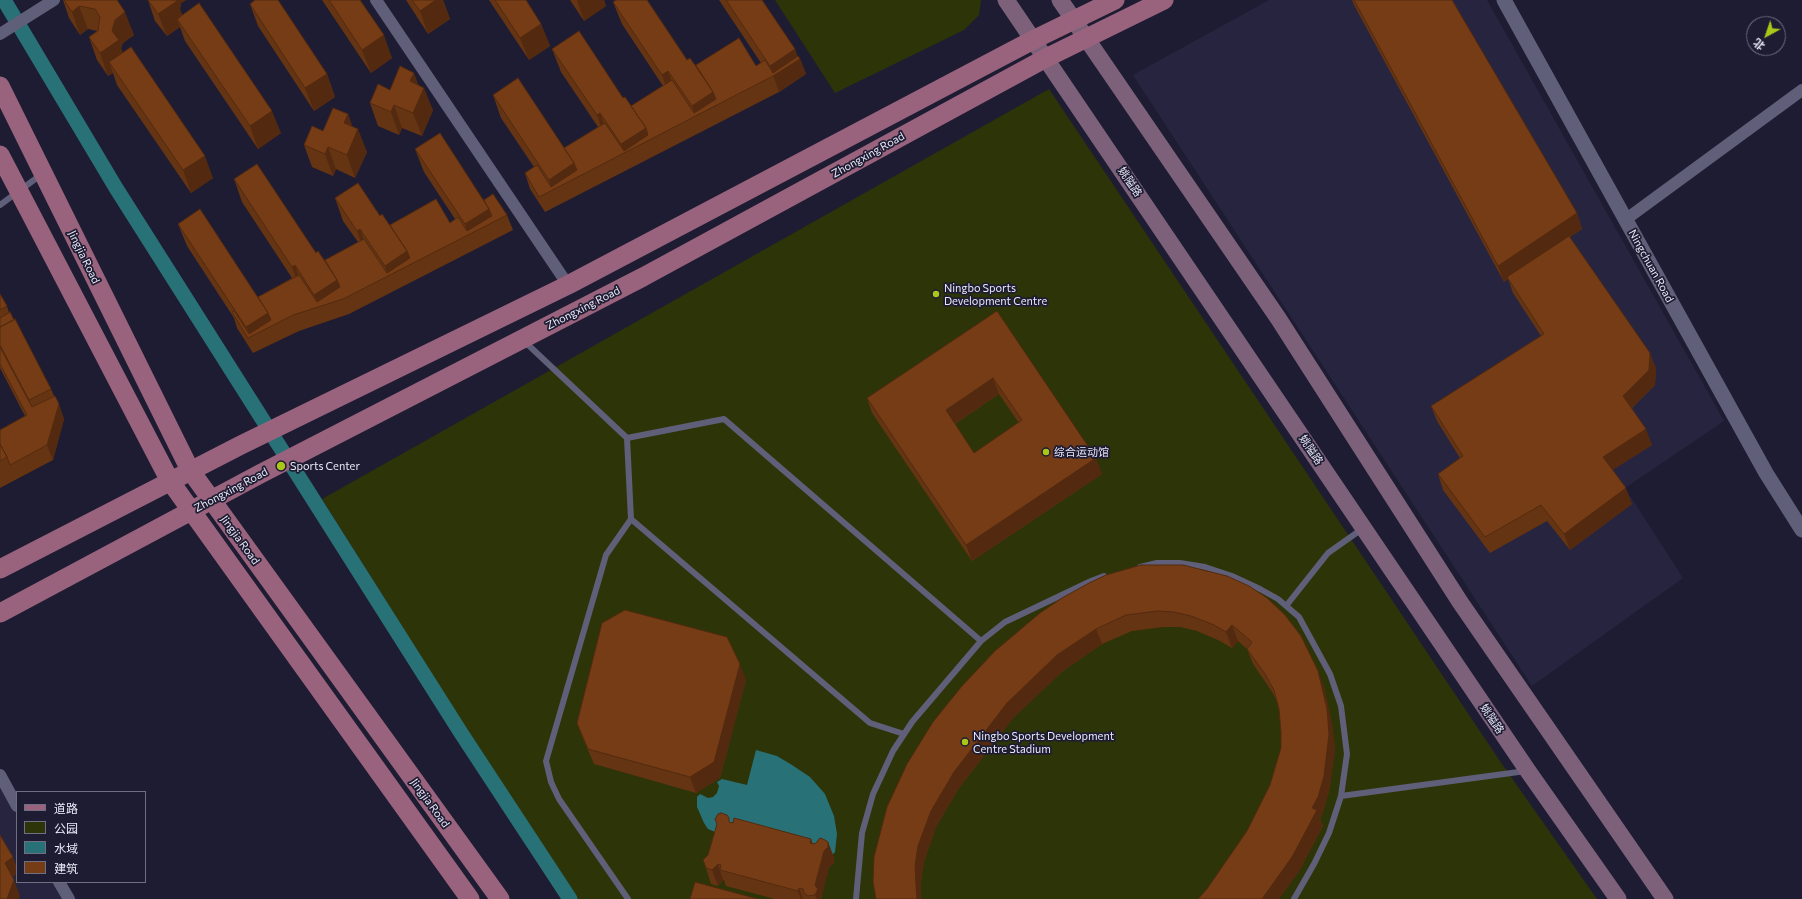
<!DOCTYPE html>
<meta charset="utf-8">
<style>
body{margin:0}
#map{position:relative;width:1802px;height:899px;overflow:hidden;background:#1e1c32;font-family:Commissioner,"Noto Sans SC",sans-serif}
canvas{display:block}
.legend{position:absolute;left:16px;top:791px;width:130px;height:92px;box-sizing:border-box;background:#1e1c32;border:1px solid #706e82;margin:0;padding:5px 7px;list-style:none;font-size:12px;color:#eae9f9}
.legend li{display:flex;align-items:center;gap:8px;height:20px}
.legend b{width:20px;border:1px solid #706e82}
.north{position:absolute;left:1746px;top:16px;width:40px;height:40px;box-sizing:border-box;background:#1e1c32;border:1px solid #706e82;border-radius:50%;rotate:220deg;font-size:11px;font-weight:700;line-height:16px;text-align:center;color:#eae9f9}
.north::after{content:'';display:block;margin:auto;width:14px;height:18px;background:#aac718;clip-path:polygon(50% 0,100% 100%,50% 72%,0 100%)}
</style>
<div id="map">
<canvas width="1802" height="899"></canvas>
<ul class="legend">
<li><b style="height:5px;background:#9a637d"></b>道路</li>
<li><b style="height:11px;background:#2d3408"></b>公园</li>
<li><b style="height:11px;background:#287177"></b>水域</li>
<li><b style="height:11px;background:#763c16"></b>建筑</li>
</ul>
<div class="north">北</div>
</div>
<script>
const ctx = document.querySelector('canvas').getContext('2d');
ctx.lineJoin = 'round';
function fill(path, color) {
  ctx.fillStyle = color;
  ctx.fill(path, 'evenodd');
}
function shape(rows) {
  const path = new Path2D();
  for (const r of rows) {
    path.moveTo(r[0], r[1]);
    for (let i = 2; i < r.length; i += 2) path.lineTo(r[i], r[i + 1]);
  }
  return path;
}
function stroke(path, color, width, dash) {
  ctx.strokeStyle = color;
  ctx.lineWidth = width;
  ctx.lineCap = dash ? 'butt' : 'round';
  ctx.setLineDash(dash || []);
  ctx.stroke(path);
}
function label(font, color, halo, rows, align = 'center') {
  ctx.font = font + ' Commissioner,"Noto Sans SC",sans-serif';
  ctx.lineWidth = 3.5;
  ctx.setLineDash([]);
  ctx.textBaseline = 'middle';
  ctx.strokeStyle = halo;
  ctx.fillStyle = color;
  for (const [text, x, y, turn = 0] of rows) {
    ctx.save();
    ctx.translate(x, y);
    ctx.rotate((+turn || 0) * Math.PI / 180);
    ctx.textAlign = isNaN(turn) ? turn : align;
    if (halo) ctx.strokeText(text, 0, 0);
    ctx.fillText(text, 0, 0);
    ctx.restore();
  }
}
const built = shape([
 [1269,0,1487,0,1724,421,1625,488,1683,578,1532,686,1133,75],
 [0,783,17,813,17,882,55,882,65,899,0,899]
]);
const green = shape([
 [775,0,981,0,979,15,964,30,835,93],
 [1049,89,1502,764,1597,899,573,899,322,499]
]);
const water = shape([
 [756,750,777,756,792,765,810,777,825,794,834,816,837,834,835,852,833,854,826,853,822,855,715,832,708,829,704,823,697,807,697,797,700,794,708,798,713,797,717,793,719,786,717,782,722,779,747,785]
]);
const canal = shape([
 [4,0,116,188,461,733,570,899]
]);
const service = shape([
 [0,205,42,174],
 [524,341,627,438,631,519,870,723,904,734],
 [627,438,724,419,981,641],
 [1140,567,1157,563,1180,563,1205,567,1232,576,1260,589,1278,599,1299,617,1330,674,1341,706,1347,754,1341,796,1329,833,1314,864,1294,899],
 [1286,606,1328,553,1362,529],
 [1341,796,1526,771],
 [628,899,559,799,551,782,546,761,606,555,631,519],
 [856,899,862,833,873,794,893,751,912,722,981,641,1005,622,1091,581,1104,576]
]);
const minor = shape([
 [376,0,568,285],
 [0,34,54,0],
 [1625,220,1802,90],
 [0,775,17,806],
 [59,882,69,899]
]);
const tertiary = shape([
 [1504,0,1766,473,1802,530]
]);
const secondary = shape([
 [1006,0,1528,771,1618,899],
 [1060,0,1278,318,1460,602,1665,899]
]);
const primary = shape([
 [0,86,190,470,500,899],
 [0,155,170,481,470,899],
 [0,569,241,445,568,285,1033,40,1115,0],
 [0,613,260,474,643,277,1046,58,1164,0]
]);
const wall = shape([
 [63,0,117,0,134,35,123,43,121,48,123,53,213,178,191,193,117,85,113,73,108,76,97,60,89,37,97,31,88,29,80,35,69,18],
 [148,0,186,0,181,3,180,9,182,15,281,133,258,149,185,41,180,27,167,36,155,21],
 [322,0,360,0,392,58,371,73],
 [406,0,443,0,450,19,428,34],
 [489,0,526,0,541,24,550,46,529,60],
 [570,0,604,0,606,6,584,21],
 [719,0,762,0,795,49,797,56,800,59,806,74,779,92,545,212,530,189,525,173,534,167,501,118,493,95,564,148,598,127,561,72,552,49,623,98,631,106,663,86,622,24,613,2,687,60,696,65,756,66,761,63],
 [1352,0,1452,0,1577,213,1582,229,1570,237,1656,368,1655,385,1632,408,1652,445,1612,470,1632,504,1570,550,1547,521,1490,553,1443,490,1438,474,1460,458,1437,421,1431,406,1541,336,1513,293,1508,279,1504,282,1354,5],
 [250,4,327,74,335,97,314,111,258,26],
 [419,85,433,110,422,136,402,128,399,135,378,126,370,103,390,90],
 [348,114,352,127,367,152,355,178,336,169,333,176,312,167,304,145],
 [415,149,484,200,507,215,513,230,349,314,299,331,253,353,237,328,234,318,187,246,178,224,258,297,292,278,242,202,234,179,325,260,358,242,343,221,335,198,380,216,390,225,450,223,455,219,424,172],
 [0,294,7,306,9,313,51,389,64,419,53,460,0,488,0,430,25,416,0,368],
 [997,311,1102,474,972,561,872,413,867,398],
 [999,394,1019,423,974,453,955,424],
 [1183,565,1324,687,1332,724,1335,749,1329,791,1323,812,1320,819,1323,826,1298,873,1207,889,1247,831,1270,785,1281,748,1281,732,1279,709,1276,699,1271,690,1253,664,1247,649,1238,641,1232,648,1220,641,1197,631,1180,627,1163,627,1132,631,1102,644,1063,671,1013,718,959,788,936,827,924,862,921,881,907,764],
 [746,680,720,778,696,793,594,764,583,739,577,723],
 [731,823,815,844,828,842,834,858,834,863,829,867,821,899,775,899,726,886,724,880,723,880,718,886,711,884,706,868,708,855]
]);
const shadedWall = shape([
 [173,0,186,0,181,3,180,9,185,24,177,19,180,27,167,36,158,14],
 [436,0,443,0,450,19,428,34,420,11],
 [577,0,604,0,606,6,584,21],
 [79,6,88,29,80,35,72,12],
 [125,12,134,35,123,43,121,48,127,63,109,62,113,73,108,76,100,53,112,31,115,20],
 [541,24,550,46,529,60,520,38],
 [384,35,392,58,371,73,362,50],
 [795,49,799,60,800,59,806,74,779,92,770,66],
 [668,71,676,93,670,97,662,75],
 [414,73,422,94,424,88,433,110,422,136,413,113,410,81],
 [327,74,335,97,314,111,305,88],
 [713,92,718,105,695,116,692,106],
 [394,105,402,128,399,135,391,112],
 [272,111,281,133,258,149,250,126],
 [600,113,609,136,605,138,597,115],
 [348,114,356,136,358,129,367,152,355,178,347,155,344,123],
 [646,128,650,139,624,153,621,144],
 [328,147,336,169,333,176,325,154],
 [205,156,213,178,191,193,183,170],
 [574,163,579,176,552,190,549,180],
 [489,209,494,222,468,235,465,224],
 [1577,213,1582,229,1508,279,1507,277,1508,279,1504,282,1498,266],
 [360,229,368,252,365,253,357,231],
 [407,251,412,264,388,276,385,266],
 [295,265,303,288,300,290,292,267],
 [337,280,344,298,319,307,314,295],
 [268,313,273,325,250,336,246,327],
 [1650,353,1656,368,1655,385,1628,411,1623,396],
 [993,378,999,394,951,426,946,410],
 [59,404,64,419,53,460,47,445],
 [1646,429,1652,445,1608,473,1603,457],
 [1096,458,1102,474,972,561,966,545],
 [1626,488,1632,504,1570,550,1564,534],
 [1232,625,1238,641,1232,648,1226,632],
 [1096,629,1102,644,1063,671,1013,718,959,788,936,827,924,862,921,881,921,899,917,899,916,885,915,866,918,846,931,811,954,772,1007,703,1057,655],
 [740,664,746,680,720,778,696,793,690,777],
 [1318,671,1324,687,1332,724,1335,749,1329,791,1323,812,1320,819,1323,826,1298,873,1279,899,1262,899,1312,808],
 [811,839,817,854,810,843],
 [828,842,834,858,834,863,829,867,821,899,817,899,815,895,815,885,824,851],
 [13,857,17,867,17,874,10,879,5,863],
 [718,864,723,880,718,886,712,870],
 [14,880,20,896,19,899,7,899],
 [799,888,803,899,801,899,798,891]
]);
const building = shape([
 [64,0,117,0,125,12,115,20,112,31,119,40,100,53,89,37,98,31,100,17,95,9,79,6,72,12,64,0],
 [148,0,176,0,177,1,158,14,148,0],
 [255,0,278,0,327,74,305,88,250,4,255,0],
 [329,0,360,0,384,35,362,50,329,0],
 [412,0,436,0,420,11,412,0],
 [495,0,526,0,541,24,520,38,495,0],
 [616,0,647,0,687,60,690,58,713,92,692,106,668,71,662,75,613,2,616,0],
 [726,0,762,0,795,49,770,66,726,0],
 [1354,0,1452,0,1577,213,1498,266,1354,0],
 [199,3,272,111,250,126,177,19,199,3],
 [579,31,623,98,625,97,646,128,621,144,600,113,597,115,552,49,579,31],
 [739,38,756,66,765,60,773,73,798,56,800,59,773,76,539,197,525,173,537,165,551,187,577,170,574,163,564,148,605,123,624,151,648,135,646,128,631,106,672,80,694,113,716,99,713,92,696,65,739,38],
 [131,47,205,156,183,170,109,62,131,47],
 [400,66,414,73,410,81,424,88,413,113,394,105,391,112,370,103,378,84,390,90,400,66],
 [518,78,574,163,549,180,493,95,518,78],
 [333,108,348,114,344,123,358,129,347,155,328,147,325,154,304,145,312,126,323,131,333,108],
 [440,133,489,209,465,224,415,149,440,133],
 [257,164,316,253,318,251,337,280,314,295,295,265,292,267,234,179,257,164],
 [358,183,380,216,382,214,407,251,385,266,360,229,357,231,335,198,358,183],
 [493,194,507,215,343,299,293,315,248,338,232,312,234,311,249,334,271,320,268,313,258,297,299,275,317,302,340,287,337,280,325,260,364,239,387,273,410,258,407,251,390,225,436,199,450,223,458,217,467,231,492,216,489,209,484,200,493,194],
 [200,209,268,313,246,327,178,224,200,209],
 [1569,236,1650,353,1649,370,1623,396,1646,429,1603,457,1626,488,1564,534,1541,505,1485,537,1438,474,1463,456,1431,406,1544,334,1507,277,1569,236],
 [0,294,7,306,0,310,0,294],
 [997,311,1096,458,966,545,867,398,997,311],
 [993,378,1022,420,974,453,946,410,993,378],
 [10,312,14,320,0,327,0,318,10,312],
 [15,319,51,389,29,400,0,345,0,327,15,319],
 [0,347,32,407,55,396,59,404,47,445,10,465,7,457,0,444,0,430,27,415,0,364,0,347],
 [0,444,7,457,0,461,0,444],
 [1141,565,1183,565,1227,576,1249,586,1267,598,1285,615,1301,636,1318,671,1327,709,1329,734,1324,776,1318,797,1312,808,1317,810,1292,857,1262,899,1198,899,1207,889,1247,831,1270,785,1281,748,1281,732,1279,709,1274,690,1265,674,1247,649,1252,642,1232,625,1226,632,1214,625,1191,616,1174,612,1157,611,1126,615,1096,629,1057,655,1007,703,954,772,931,811,918,846,915,866,916,885,917,899,876,899,873,882,874,857,887,807,907,764,933,722,962,686,995,651,1040,613,1062,598,1089,583,1106,575,1141,565],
 [625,610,727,637,740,664,714,762,690,777,588,749,577,723,602,623,625,610],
 [721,813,727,815,729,818,729,822,733,823,734,818,811,839,810,843,815,844,820,838,825,840,828,842,828,847,824,851,815,885,818,889,815,895,808,896,804,893,803,889,799,888,798,891,720,870,721,865,718,864,712,870,706,868,703,860,708,855,717,824,715,819,718,814,721,813],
 [0,835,13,857,5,863,14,880,7,899,0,899,0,835],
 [695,882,758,899,690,899,695,882]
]);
const markers = [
 [936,294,4,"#aac718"],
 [1046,452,4,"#aac718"],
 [281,466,5,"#aac718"],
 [965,742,4,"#aac718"]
];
const streetNames = [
 ["Zhongxing Road",868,155,-29],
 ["姚隘路",1130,182,56],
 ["Jingjia Road",84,257,64],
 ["Ningchuan Road",1651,266,61],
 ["Zhongxing Road",583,308,-27],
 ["姚隘路",1311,450,56],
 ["Zhongxing Road",231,490,-28],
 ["Jingjia Road",240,540,54],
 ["姚隘路",1492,719,56],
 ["Jingjia Road",430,803,54]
];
const poiNames = [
 ["Ningbo Sports",944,288],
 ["Development Centre",944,301],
 ["综合运动馆",1054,452],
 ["Sports Center",290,466],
 ["Ningbo Sports Development",973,736],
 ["Centre Stadium",973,749]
];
fill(built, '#272440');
fill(green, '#2d3408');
fill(water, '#287177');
stroke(canal, '#287177', 15);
stroke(service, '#605f79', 6);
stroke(minor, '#605f79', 12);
stroke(tertiary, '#605f79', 15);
stroke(secondary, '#7d617b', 17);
stroke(primary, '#9a637d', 19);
fill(wall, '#653413');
fill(shadedWall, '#532a0f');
fill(building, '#763c16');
stroke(building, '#532a0f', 1);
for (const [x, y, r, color] of markers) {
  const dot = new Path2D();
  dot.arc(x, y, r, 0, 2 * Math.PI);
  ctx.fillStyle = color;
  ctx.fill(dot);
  stroke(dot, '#1e1c32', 1.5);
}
label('11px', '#eae9f9', '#1e1c32', streetNames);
label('11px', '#eae9f9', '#1e1c32', poiNames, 'left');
</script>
